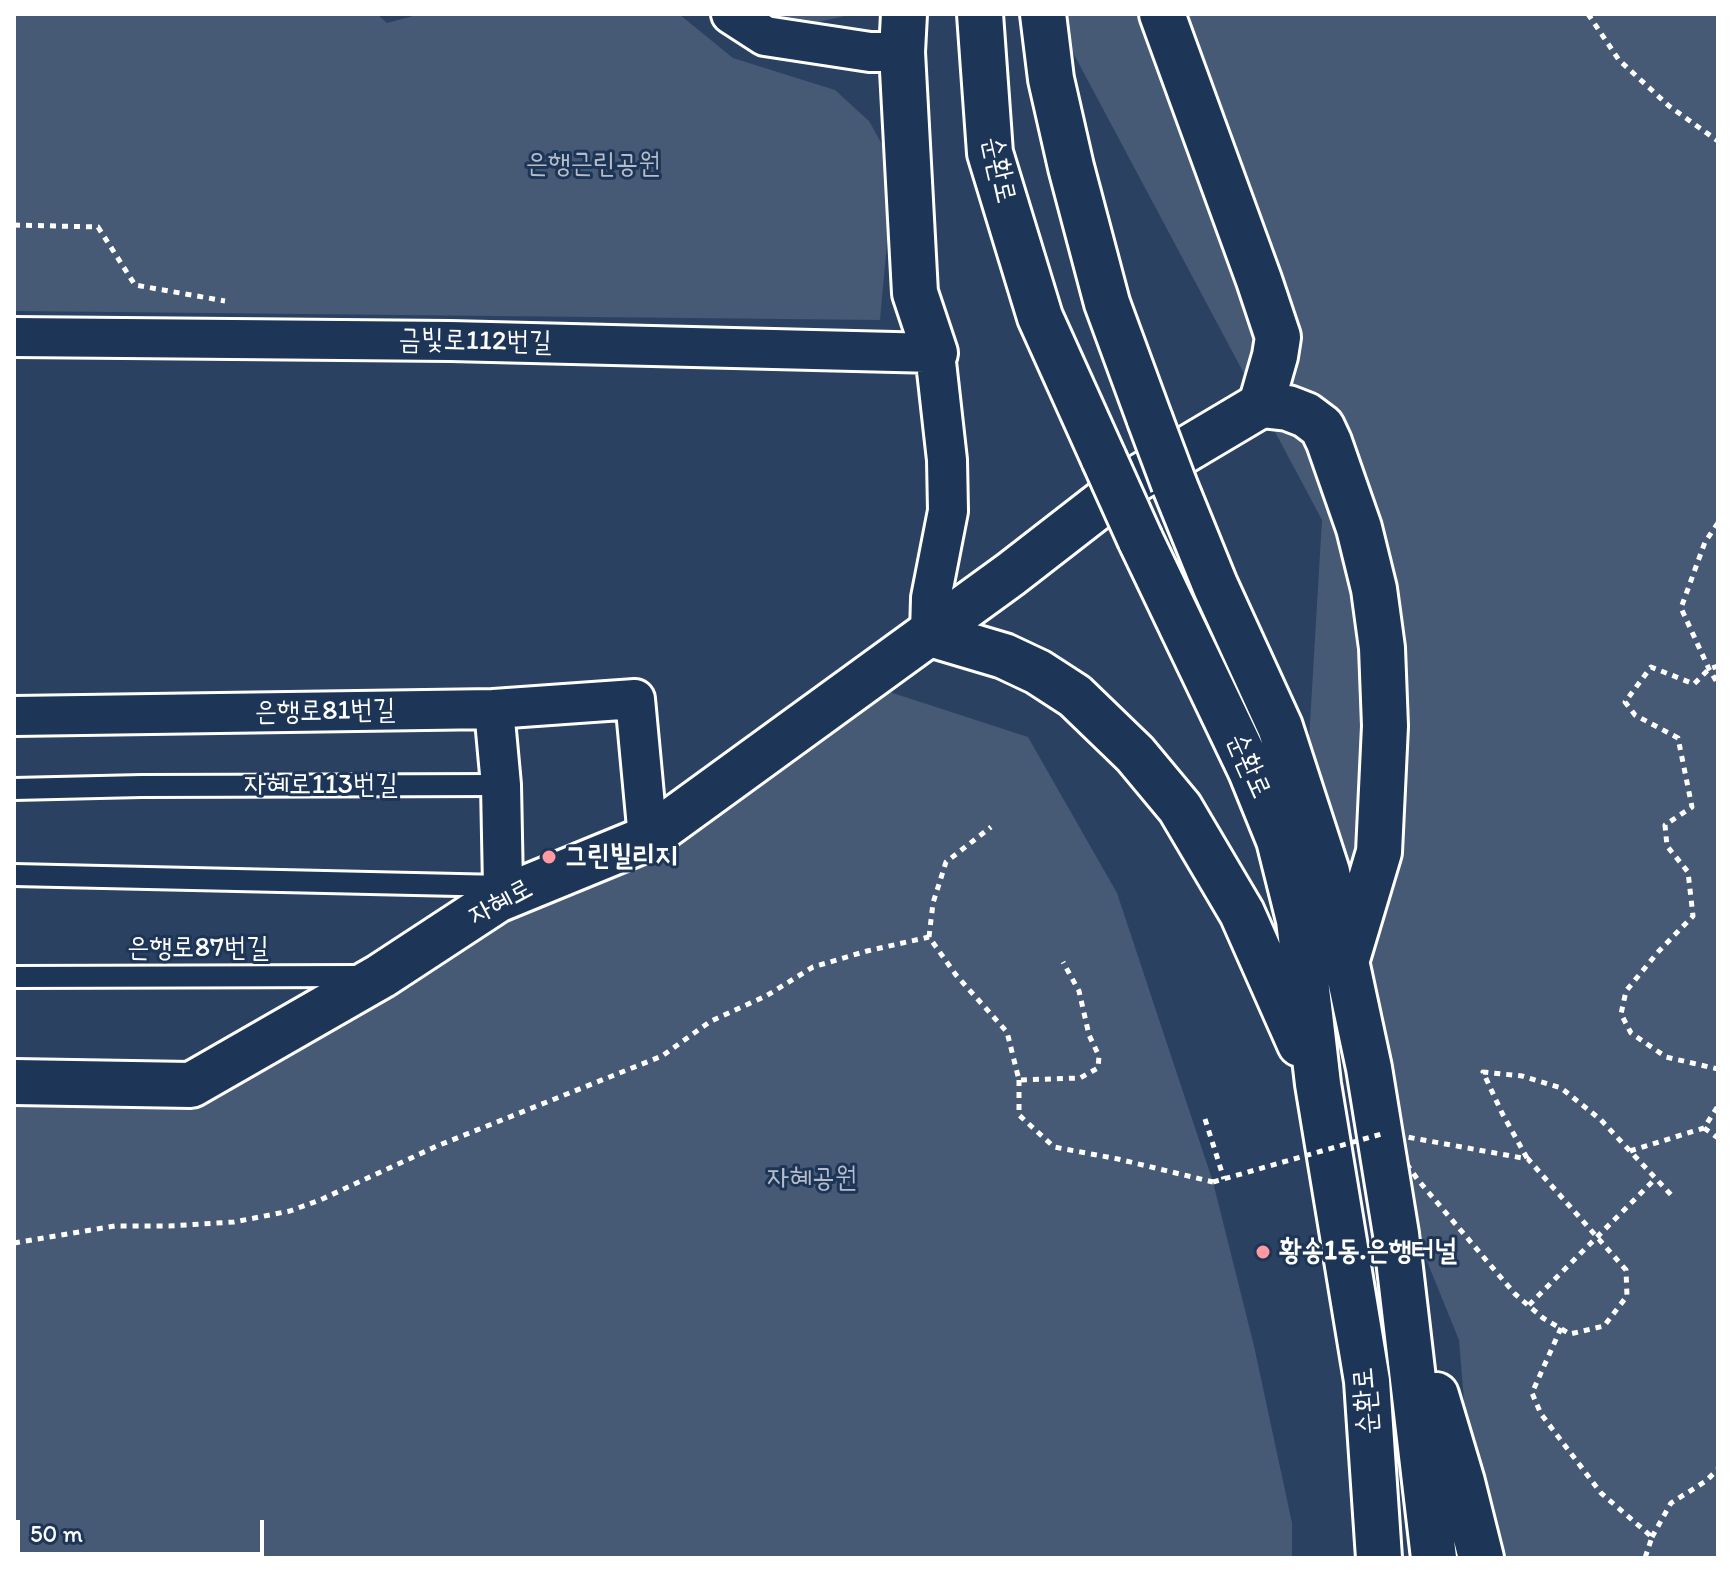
<!DOCTYPE html>
<meta charset="utf-8">
<style>
body{margin:0}
#map{position:relative;width:1732px;height:1572px;overflow:hidden;background:#2a4161;font-family:Itim,sans-serif}
canvas{display:block}
.frame{position:absolute;inset:0;border:16px solid #fff;pointer-events:none}
.scale{position:absolute;left:16px;top:1520px;width:248px;height:36px;box-sizing:border-box;border:4px solid #fff;border-top:0;padding-left:10px;font-size:24px;line-height:28px;white-space:nowrap;color:#fff;-webkit-text-stroke:6px #1d3557;paint-order:stroke}
</style>
<div id="map">
<canvas width="1732" height="1572"></canvas>
<div class="frame"></div>
<div class="scale">50 m</div>
</div>
<script>
const ctx = document.querySelector('canvas').getContext('2d');
ctx.lineJoin = 'round';
function fill(path, color) {
  ctx.fillStyle = color;
  ctx.fill(path, 'evenodd');
}
function shape(rows) {
  const path = new Path2D();
  for (const r of rows) {
    path.moveTo(r[0], r[1]);
    for (let i = 2; i < r.length; i += 2) path.lineTo(r[i], r[i + 1]);
  }
  return path;
}
function stroke(path, color, width, dash) {
  ctx.strokeStyle = color;
  ctx.lineWidth = width;
  ctx.lineCap = dash ? 'butt' : 'round';
  ctx.setLineDash(dash || []);
  ctx.stroke(path);
}
function label(font, color, halo, rows, align = 'center') {
  ctx.font = font + ' Itim,"Poor Story",sans-serif';
  ctx.lineWidth = 6;
  ctx.setLineDash([]);
  ctx.textBaseline = 'middle';
  ctx.strokeStyle = halo;
  ctx.fillStyle = color;
  for (const [text, x, y, turn = 0] of rows) {
    ctx.save();
    ctx.translate(x, y);
    ctx.rotate((+turn || 0) * Math.PI / 180);
    ctx.textAlign = isNaN(turn) ? turn : align;
    if (halo) ctx.strokeText(text, 0, 0);
    ctx.fillText(text, 0, 0);
    ctx.restore();
  }
}
const green = shape([
 [14,14,377,14,387,23,420,14,679,14,733,58,835,90,869,121,894,166,880,320,14,311],
 [740,14,854,14,773,32],
 [1061,14,1718,14,1718,1558,1477,1558,1459,1340,1297,942,1322,520,1062,32],
 [862,683,1028,737,1117,893,1213,1182,1254,1346,1292,1523,1292,1558,14,1558,14,1082,192,1085,648,838]
]);
const path = shape([
 [1588,14,1619,60,1669,106,1718,141],
 [14,225,98,227,135,285,225,301],
 [1718,523,1705,542,1681,608,1709,669,1718,684],
 [1718,666,1709,669,1694,684,1651,667,1625,702,1635,715,1678,738,1692,807,1665,825,1667,846,1688,872,1693,916,1658,952,1626,991,1621,1014,1631,1033,1666,1057,1718,1069],
 [929,937,933,903,946,862,991,827],
 [1019,1080,1019,1115,1054,1147,1118,1159,1213,1182],
 [1205,1119,1224,1179],
 [1704,1128,1718,1138],
 [1385,1133,1528,1159,1626,1270,1627,1296,1604,1326,1570,1334,1543,1318,1515,1294,1418,1180,1385,1133],
 [1630,1151,1704,1128,1718,1106],
 [1527,1158,1502,1113,1483,1072,1522,1076,1561,1088,1601,1120,1674,1198],
 [14,1243,115,1226,169,1226,234,1222,290,1211,320,1200,437,1146,662,1056,711,1021,766,996,813,967,867,951,929,937,956,975,1007,1032,1019,1080,1080,1078,1098,1068,1099,1056,1089,1035,1079,991,1063,962],
 [1529,1305,1656,1178],
 [1561,1328,1532,1393,1541,1414,1601,1493,1652,1537,1645,1558],
 [1652,1537,1671,1503,1706,1481,1718,1469]
]);
const service = shape([
 [14,789,142,786,501,785],
 [14,875,503,886],
 [14,977,362,976]
]);
const minor = shape([
 [731,14,765,36,870,52,902,52],
 [14,337,450,341,935,353,947,460,948,511,931,598,930,634],
 [494,709,501,785,503,886,497,900],
 [14,716,494,709,635,699,648,838]
]);
const tertiary = shape([
 [14,1082,191,1085,381,976,497,900,648,838,1011,574,1123,487,1261,405]
]);
const secondary = shape([
 [904,14,902,52,915,293,935,353],
 [980,14,990,153,1040,317,1104,459],
 [1043,14,1051,79,1071,167,1107,303,1150,420],
 [1162,14,1259,280,1278,337,1275,356,1261,405,1288,408,1306,415,1322,427,1329,442,1359,528,1374,589,1382,648,1385,726,1379,852,1347,959],
 [1174,484,1215,585,1280,727,1327,872,1369,1068,1396,1234,1434,1558],
 [1140,539,1251,771,1279,840,1299,920,1318,1084,1367,1381,1379,1558],
 [930,634,1004,656,1038,672,1075,696,1135,754,1180,808,1242,913,1300,1044],
 [1436,1395,1462,1482,1481,1558]
]);
const pathBridge = shape([
 [1213,1182,1385,1133]
]);
const secondaryBridge = shape([
 [1150,420,1174,484],
 [1104,459,1140,539]
]);
const markers = [
 [549,857,8,"#ff9aa2"],
 [1263,1252,8,"#ff9aa2"]
];
const parkNames = [
 ["은행근린공원",593,165],
 ["자혜공원",812,1179]
];
const streetNames = [
 ["순환로",998,170,77],
 ["금빛로112번길",475,342,1],
 ["은행로81번길",325,712,-1],
 ["순환로",1248,766,66],
 ["자혜로113번길",321,786],
 ["자혜로",501,903,-28],
 ["은행로87번길",198,949],
 ["순환로",1367,1401,-95]
];
const poiNames = [
 ["그린빌리지",565,857],
 ["황송1동.은행터널",1279,1252]
];
fill(green, '#465975');
stroke(service, '#fff', 26);
stroke(minor, '#fff', 44);
stroke(tertiary, '#fff', 50);
stroke(secondary, '#fff', 50);
stroke(path, '#fff', 5, [6, 6]);
stroke(service, '#1d3557', 20);
stroke(minor, '#1d3557', 38);
stroke(tertiary, '#1d3557', 44);
stroke(secondary, '#1d3557', 44);
stroke(secondaryBridge, '#fff', 50, []);
stroke(pathBridge, '#fff', 5, [6, 6]);
stroke(secondaryBridge, '#1d3557', 44);
for (const [x, y, r, color] of markers) {
  const dot = new Path2D();
  dot.arc(x, y, r, 0, 2 * Math.PI);
  ctx.fillStyle = color;
  ctx.fill(dot);
  stroke(dot, '#1d3557', 3);
}
label('28px', '#b5bdc8', '#1d3557', parkNames);
label('28px', '#fff', '#1d3557', streetNames);
label('bold 28px', '#fff', '#1d3557', poiNames, 'left');
</script>
